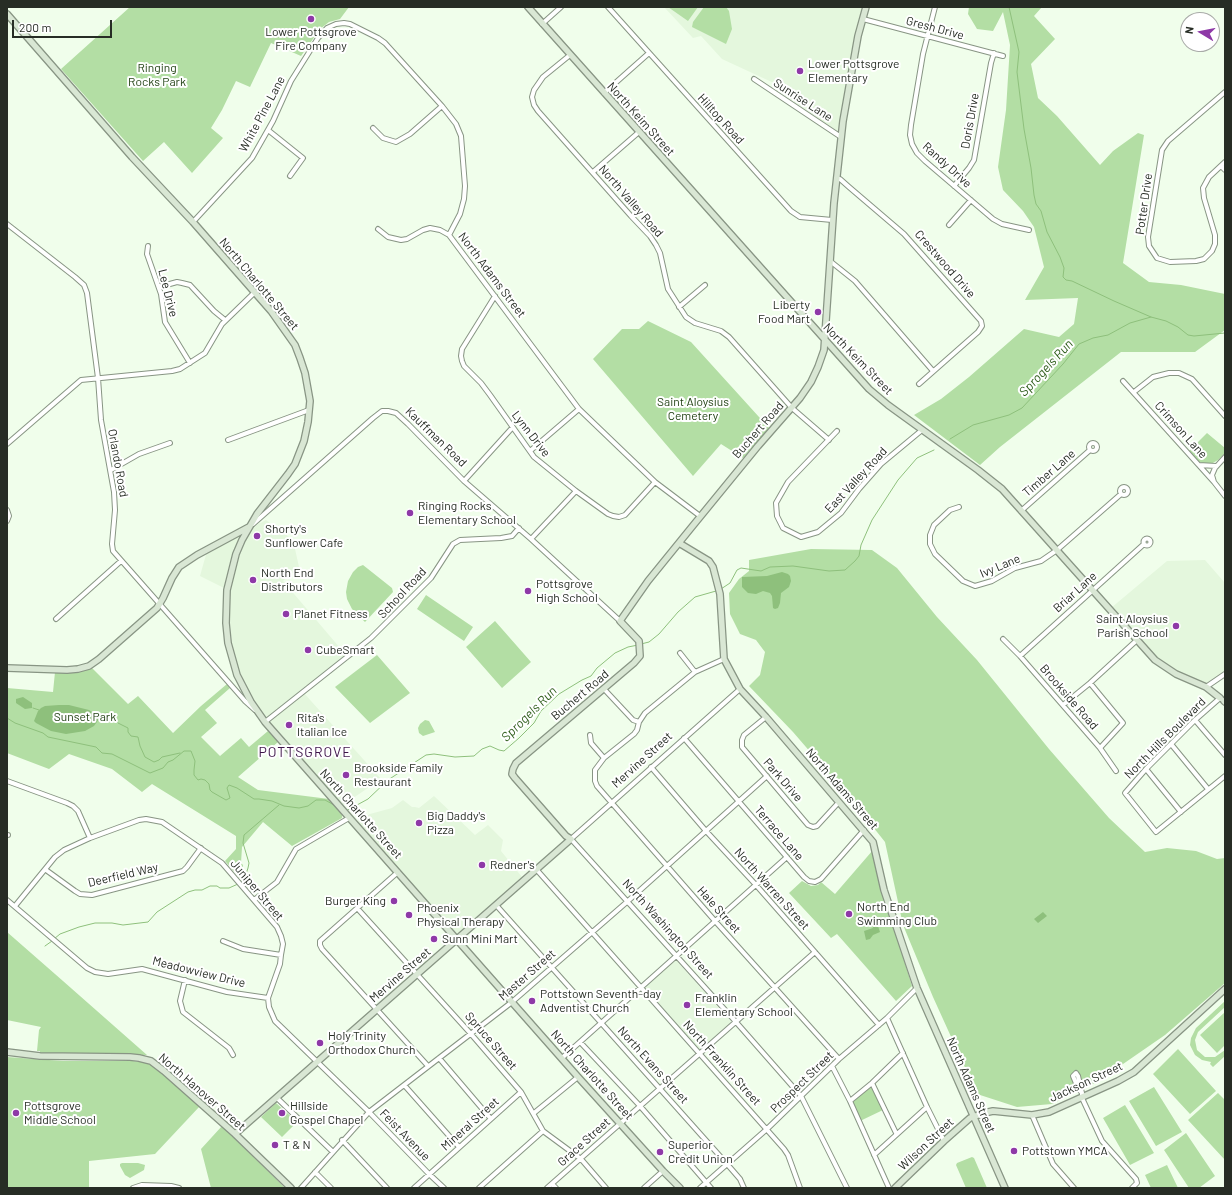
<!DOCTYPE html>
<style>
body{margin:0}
#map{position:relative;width:1232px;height:1195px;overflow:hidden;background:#f0feeb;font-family:Barlow,sans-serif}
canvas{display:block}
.frame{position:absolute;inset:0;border:8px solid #272d25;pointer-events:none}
.north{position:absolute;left:1180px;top:12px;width:40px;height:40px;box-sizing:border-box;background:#fff;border:1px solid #a9aba8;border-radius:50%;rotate:280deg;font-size:11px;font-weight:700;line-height:16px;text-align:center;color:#272d25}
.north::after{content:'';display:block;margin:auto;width:14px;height:18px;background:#8e39a7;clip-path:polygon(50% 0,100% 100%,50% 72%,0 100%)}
.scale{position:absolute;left:12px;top:20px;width:100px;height:18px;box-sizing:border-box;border:2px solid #272d25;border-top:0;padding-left:5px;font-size:12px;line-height:14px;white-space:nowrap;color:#272d25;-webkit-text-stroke:3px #fff;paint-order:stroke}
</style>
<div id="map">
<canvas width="1232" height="1195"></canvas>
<div class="frame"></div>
<div class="north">N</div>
<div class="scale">200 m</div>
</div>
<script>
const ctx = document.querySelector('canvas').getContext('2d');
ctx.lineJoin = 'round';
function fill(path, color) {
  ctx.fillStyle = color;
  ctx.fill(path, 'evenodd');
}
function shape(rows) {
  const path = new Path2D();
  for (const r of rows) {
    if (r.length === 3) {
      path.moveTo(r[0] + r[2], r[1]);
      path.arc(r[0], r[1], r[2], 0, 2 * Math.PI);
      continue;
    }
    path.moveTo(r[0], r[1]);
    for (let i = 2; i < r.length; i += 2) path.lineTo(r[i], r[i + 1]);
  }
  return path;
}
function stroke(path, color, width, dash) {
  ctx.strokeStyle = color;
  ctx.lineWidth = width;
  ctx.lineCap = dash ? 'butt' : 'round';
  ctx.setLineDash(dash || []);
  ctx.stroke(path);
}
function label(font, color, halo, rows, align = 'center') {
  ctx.font = font + ' Barlow,sans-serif';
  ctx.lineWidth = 4;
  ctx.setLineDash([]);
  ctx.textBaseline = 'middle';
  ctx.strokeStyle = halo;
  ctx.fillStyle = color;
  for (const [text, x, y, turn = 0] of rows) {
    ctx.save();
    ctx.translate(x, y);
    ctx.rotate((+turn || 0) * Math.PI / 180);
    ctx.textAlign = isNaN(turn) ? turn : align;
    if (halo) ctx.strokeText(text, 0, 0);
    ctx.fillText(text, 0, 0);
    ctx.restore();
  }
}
const built = shape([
 [664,7,863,7,838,133,782,93,776,84,722,59,701,36,693,38],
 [266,520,293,540,299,567,283,581,346,655,303,692,381,779,343,805,263,715,252,699,237,666,232,644,229,611,230,591,200,576,207,551],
 [1205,560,1225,583,1225,671,1205,684,1176,671,1159,660,1111,608,1167,561],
 [434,796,475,835,488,825,503,840,501,851,522,877,457,939,358,821,370,814,392,808,403,800,412,807,415,807,419,808],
 [675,959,731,1022,700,1051,643,987]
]);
const green = shape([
 [130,7,349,7,340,19,329,22,320,29,301,56,271,43,250,87,236,81,222,110,211,128,223,138,192,173,164,142,143,161,61,69],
 [668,7,698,7,688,21],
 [704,7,726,7,729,11,732,29,726,44,692,27,693,22],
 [969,7,1042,7,1034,16,1055,39,1031,64,1038,98,1057,116,1100,165,1113,151,1138,133,1144,135,1123,263,1149,282,1181,285,1225,294,1225,330,1195,352,1121,352,1000,447,980,465,914,415,941,399,969,377,1024,329,1059,337,1074,324,1078,298,1025,300,1044,267,1034,227,1023,211,1003,190,998,167,1006,110,1010,45,1003,12,993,31,977,29,968,14],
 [648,321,691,342,769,428,743,458,721,444,693,476,593,359,622,329,639,329],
 [1207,433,1225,448,1225,453,1218,460,1211,464,1205,464,1199,462,1189,451],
 [811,549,872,550,897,568,937,617,977,660,1049,749,1109,818,1145,852,1167,848,1196,851,1217,859,1225,858,1225,983,1165,1035,1097,1082,1052,1104,1017,1107,977,1094,933,997,903,925,885,842,850,798,793,732,749,686,760,675,765,652,756,640,740,634,730,614,729,593,739,579,749,571,749,560],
 [363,565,392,588,393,592,365,622,352,609,347,599,346,592,348,581,353,572,358,567],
 [426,595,473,627,464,641,417,609],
 [495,621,531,662,502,688,466,647],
 [377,655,410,693,370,723,335,687],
 [91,667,128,704,138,696,173,733,201,706,227,684,230,688,205,710,217,723,201,737,220,756,241,738,249,747,268,731,278,742,238,777,258,790,329,799,342,815,342,818,292,846,263,822,242,847,241,863,243,865,242,881,225,861,236,849,236,836,152,784,142,792,112,769,69,754,49,769,7,753,7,688,53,692,55,672,75,672],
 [425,720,429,721,435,732,423,736,419,733,418,728,420,724],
 [873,850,878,876,912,986,896,1001,837,934,831,938,789,893,802,881,811,886,818,885,821,882,835,894],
 [7,932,63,981,147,1055,40,1053,40,1051,37,1051,39,1030,41,1027,7,1020],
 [1225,1001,1225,1007,1198,1032,1195,1040,1197,1050,1205,1057,1215,1057,1225,1050,1225,1056,1213,1067,1210,1064,1211,1062,1202,1060,1195,1055,1190,1045,1191,1038,1196,1028],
 [1225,1012,1225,1045,1217,1053,1200,1035],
 [1178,1049,1216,1091,1190,1114,1153,1074],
 [7,1057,63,1061,133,1061,149,1063,158,1070,200,1106,155,1154,89,1161,89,1188,7,1188],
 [872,1085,883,1110,860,1121,853,1104,853,1101],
 [1154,1087,1182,1132,1156,1146,1129,1101],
 [1218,1093,1225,1100,1225,1160,1188,1120],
 [276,1103,297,1122,282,1137,261,1117],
 [1125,1105,1154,1153,1130,1165,1103,1118],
 [222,1126,285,1188,211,1188,201,1149],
 [1186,1133,1215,1176,1199,1188,1189,1188,1164,1150],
 [972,1157,974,1158,987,1188,966,1188,956,1165,957,1163],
 [122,1163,138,1163,145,1165,144,1170,130,1178,125,1175,120,1166,120,1164],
 [1167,1165,1178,1188,1151,1188,1145,1175]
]);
const water = shape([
 [782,572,788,574,790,576,791,581,789,587,781,593,780,603,778,608,775,609,773,608,772,596,770,593,763,591,756,594,748,593,742,587,742,577,767,576],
 [23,697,32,703,32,708,25,709,16,703,16,699],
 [59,705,69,705,89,710,98,716,99,719,94,726,85,731,66,734,51,731,36,723,34,721,38,711,41,708,45,706],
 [1043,912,1047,916,1038,923,1034,919],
 [876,920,880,932,873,935,870,939,866,940,864,931,873,928,871,922]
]);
const stream = shape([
 [1009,7,1019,52,1017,72,1024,129,1031,168,1034,195,1036,204,1041,211,1047,232,1060,257,1064,268,1063,277,1066,280,1072,281,1114,301,1151,317],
 [950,439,973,425,1009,415,1022,408,1063,364,1079,344,1093,338,1108,335,1130,323,1151,317,1166,321,1178,327,1188,335,1194,336,1225,333],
 [721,589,730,583,737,570,741,568,761,571,770,567,793,566,829,571,845,570,855,561,859,556,861,545,872,520,898,480,917,458,934,450],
 [641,644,649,642,659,634,678,612,695,597,716,591],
 [33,708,39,710],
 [96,714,107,713,111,714,118,723,128,728,128,732,131,736,138,737,140,746,145,757,154,762,159,760,162,757,180,753],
 [7,718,15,723,43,733,48,737,96,747,102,753,112,754,150,773,163,768,168,762,173,760,184,751,191,751,195,761,194,770,194,775,198,780,201,779,205,780,209,784,210,790,212,792,226,800,230,798,227,788,229,785,237,788,254,799,259,799,272,801,284,806,299,808,308,806,316,800,325,800,334,805,341,812],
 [346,811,368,799,388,780,426,755,434,754,455,757,474,756,482,749,490,746,499,750,504,751,519,738,534,723,541,711,559,694,582,680,591,676,597,668,615,653,628,647,638,645],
 [241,882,245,877,248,868,249,863,243,843,244,835,279,805],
 [54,939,60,934,79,927,95,923,112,923,123,925,148,922,157,912,188,892,195,890,202,890,210,886,217,886,220,888,229,888,238,884],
 [45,946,52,941]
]);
const street = shape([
 [608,7,791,211,800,217,832,220],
 [935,7,923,54,911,125,910,135,912,144,917,153,925,161,993,219,1002,224,1029,230],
 [863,19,1003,56],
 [542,24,561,7],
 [570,55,543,77,534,90,532,97,534,105,538,111,631,216,650,236,656,245,660,253,668,289,686,317,695,323,721,331,729,337,792,408,829,440],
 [754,79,841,137],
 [1225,92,1168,141,1162,150,1148,237,1149,246,1157,258,1170,262,1196,261,1204,259,1212,251,1215,244,1215,235,1204,198,1203,188,1209,177,1225,162],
 [604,93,649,53],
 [373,128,383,138,396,142,410,134,442,106],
 [268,130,303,158,290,176],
 [1221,166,1225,170],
 [593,172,639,132],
 [836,179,840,179,849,187,904,234,981,321,982,326,978,332,919,384],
 [954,186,969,168,974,160,991,63,994,53],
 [193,222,252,158,273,121,291,81,318,38,327,28,336,24,344,23,350,24,378,38,385,43,442,106,456,124,461,136,465,186,464,199,460,214,449,235,579,409,655,482,700,516],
 [7,224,75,277,84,285,87,293,98,378,101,420,114,492,115,510,112,544,113,551,245,701,255,710],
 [949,225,971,200],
 [378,229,388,237,401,240,407,239,423,230,430,228,440,230,449,235],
 [148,246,147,254,161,294,165,322,190,363],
 [830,261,855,281,933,371],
 [159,287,177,282,182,283,190,285,214,311,225,320],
 [495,296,462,349,461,356,462,361,464,366,481,383,490,395,534,457,576,491,608,514,613,516,619,517,625,515,655,482],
 [679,307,705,285],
 [1123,381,1214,482],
 [1134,392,1153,377,1169,373,1179,373,1192,379,1225,416],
 [837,431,788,482,776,503,777,516,783,528,801,537,818,532,841,513,859,489,881,464,922,430],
 [228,440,309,410],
 [1093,447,4],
 [7,444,81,380,172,371,180,369,205,353,222,324,254,293],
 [530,451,579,409],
 [1225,457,1215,468,1212,475,1214,482,1225,496],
 [1199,465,1216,466],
 [111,470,139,454,170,443],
 [464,481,512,428],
 [1124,491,4],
 [959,507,950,510,934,525,930,535,930,544,935,554,963,581,975,586,992,581,1015,568,1041,561,1057,550,1121,494],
 [7,510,9,516,7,521],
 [1021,511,1090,450],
 [253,524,373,418,382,411,388,411,396,413,408,424,464,481,531,539,620,621],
 [1147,542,3.5],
 [531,539,576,491],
 [56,619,121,561],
 [1003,639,1020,656,1100,748,1116,771],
 [680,653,695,672],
 [1020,656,1144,544],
 [724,659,695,672,645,713,639,722,637,730,634,734,604,758,595,770,595,781,597,786,715,921,839,1059],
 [1090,683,1123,723,1100,748],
 [1206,687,1225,674],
 [604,689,633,720,639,722],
 [740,689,571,839,736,1022,801,1096,847,1188],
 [1221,699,1220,698,1195,720,1146,769,1125,793,1156,832,1225,776],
 [1063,705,1090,683,1137,640],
 [766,717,744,735,742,740,742,747,808,825,813,827,817,826,839,802],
 [1195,720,1225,755],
 [265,722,371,638,431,578,453,544,460,540,501,538,512,536,519,528],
 [590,735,591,743,604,758],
 [684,738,804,877,809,881,815,882,821,879,864,830],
 [1171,744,1208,789],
 [651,767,706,831,756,885,879,1025],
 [1146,769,1181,812],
 [7,781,67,803,73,806,78,811,90,838],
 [7,835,8,835],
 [536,869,784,1149,788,1155,800,1188],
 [46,870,75,891,80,894,92,895,183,871,187,867,201,848],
 [398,872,320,941,320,945,322,949,428,1066],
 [7,900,87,968,95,972,108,974,142,969,227,992,268,998],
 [254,900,277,882,296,849,349,818],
 [496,905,727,1164,740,1179,744,1188],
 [15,906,55,857,64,850,90,838,139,820,146,819,162,822,222,863,277,927,281,936,283,944,281,955,280,964,268,998,269,1007,275,1021,369,1112,429,1174,444,1188],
 [357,908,471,1034,521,1092,543,1131,581,1159,606,1188],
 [223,941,243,949,281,955],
 [185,980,180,1001,183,1012,229,1048,233,1055],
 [887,1018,927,1107,944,1141],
 [580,1042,640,1106,711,1188],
 [439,1058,491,1119],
 [562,1058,787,857],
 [832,1066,850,1101,889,1188],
 [872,1083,896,1133],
 [405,1086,459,1147],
 [1082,1093,1078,1088,1073,1076,1076,1073,1078,1076,1082,1093,1082,1098,1102,1141,1136,1179,1137,1183,1132,1188],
 [277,1098,333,1152],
 [850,1101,872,1083,903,1053],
 [534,1113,578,1077],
 [1032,1115,1053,1164,1074,1188],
 [342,1140,387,1188],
 [874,1155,927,1107],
 [315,1172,331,1188],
 [552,1184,556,1188],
 [133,1188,142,1185,171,1186,179,1188],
 [301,1188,369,1112,512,1002,628,901,767,776],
 [414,1188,521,1092],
 [479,1188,543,1131],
 [547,1188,815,952],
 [644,1188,663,1171],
 [700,1188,767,1129,839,1059,887,1018,917,988]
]);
const secondary = shape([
 [528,7,869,389,888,405,978,470,1002,489,1155,660,1176,674,1206,687,1220,698],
 [7,14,132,157,193,222,271,311,295,345,300,358,305,373,310,401,308,422,304,441,295,464,288,474,257,514,242,540,236,554,227,590,226,623,228,643,237,675,251,702,265,722,578,1077,663,1171,680,1188],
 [679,543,709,561,713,567,720,594,724,659,740,689,766,717,873,842,884,890,917,988,1005,1188],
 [7,668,67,670,78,669,89,666,99,659,157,608,163,598,172,578,179,567,197,555,249,527],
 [1224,701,1225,702],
 [7,1052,40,1056,130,1057,139,1058,151,1061,164,1071,235,1134,291,1188],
 [235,1134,571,839,566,836,515,778,512,774,513,769,516,763,634,663,640,656,639,641,620,621,648,581,691,528,758,446,800,398,811,382,818,367,824,350,834,203,843,121,858,36,866,7],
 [895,1188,944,1141,970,1118,984,1113,993,1111,1032,1115,1049,1112,1118,1081,1134,1072,1225,989]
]);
const markers = [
 [311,19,4,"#8e39a7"],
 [800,71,4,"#8e39a7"],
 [818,312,4,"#8e39a7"],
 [410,513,4,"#8e39a7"],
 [257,536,4,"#8e39a7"],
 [253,580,4,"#8e39a7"],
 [528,591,4,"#8e39a7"],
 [286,614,4,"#8e39a7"],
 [1176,626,4,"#8e39a7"],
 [308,650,4,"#8e39a7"],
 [289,725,4,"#8e39a7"],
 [346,775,4,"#8e39a7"],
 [419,823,4,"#8e39a7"],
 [482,865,4,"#8e39a7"],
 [394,901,4,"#8e39a7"],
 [849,914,4,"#8e39a7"],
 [409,915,4,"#8e39a7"],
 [434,939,4,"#8e39a7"],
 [532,1001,4,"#8e39a7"],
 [687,1005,4,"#8e39a7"],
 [320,1043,4,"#8e39a7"],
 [16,1113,4,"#8e39a7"],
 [282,1113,4,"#8e39a7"],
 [275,1145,4,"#8e39a7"],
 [1014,1151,4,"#8e39a7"],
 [660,1152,4,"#8e39a7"]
];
const streetNames = [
 ["Gresh Drive",935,28,15],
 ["Sunrise Lane",803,100,33],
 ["White Pine Lane",262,114,-62],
 ["North Keim Street",641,119,48],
 ["Hilltop Road",721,119,48],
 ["Doris Drive",970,121,-80],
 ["Randy Drive",947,165,42],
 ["North Valley Road",631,201,49],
 ["Potter Drive",1144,204,-82],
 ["Crestwood Drive",945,264,49],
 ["North Adams Street",492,275,53],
 ["North Charlotte Street",259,284,50],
 ["Lee Drive",168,293,76],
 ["North Keim Street",858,359,46],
 ["Buchert Road",758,430,-49],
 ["Crimson Lane",1181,430,48],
 ["Lynn Drive",531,434,52],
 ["Kauffman Road",436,437,44],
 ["Orlando Road",118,463,80],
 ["Timber Lane",1049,473,-41],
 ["East Valley Road",856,480,-47],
 ["Ivy Lane",1000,566,-23],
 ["Briar Lane",1075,592,-42],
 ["School Road",402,593,-47],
 ["Buchert Road",580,695,-40],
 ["Brookside Road",1069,697,49],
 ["North Hills Boulevard",1165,738,-45],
 ["Mervine Street",642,760,-42],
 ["Park Drive",783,780,49],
 ["North Adams Street",842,789,49],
 ["North Charlotte Street",361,814,48],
 ["Terrace Lane",779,833,49],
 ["Deerfield Way",123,875,-13],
 ["North Warren Street",772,889,48],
 ["Juniper Street",257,890,50],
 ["Hale Street",719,910,48],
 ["North Washington Street",668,929,48],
 ["Meadowview Drive",199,972,14],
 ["Mervine Street",400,975,-41],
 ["Master Street",527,975,-41],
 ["Spruce Street",491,1041,49],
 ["North Franklin Street",722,1063,48],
 ["North Evans Street",653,1065,48],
 ["North Charlotte Street",592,1075,48],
 ["Prospect Street",802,1082,-44],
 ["Jackson Street",1086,1082,-25],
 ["North Adams Street",971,1085,66],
 ["North Hanover Street",202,1092,41],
 ["Mineral Street",470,1124,-42],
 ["Feist Avenue",405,1135,46],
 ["Grace Street",584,1142,-42],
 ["Wilson Street",926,1144,-43]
];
const poiNames = [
 ["Lower Pottsgrove",311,32,"center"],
 ["Fire Company",311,46,"center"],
 ["Lower Pottsgrove",808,64],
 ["Elementary",808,78],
 ["Liberty",810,305,"right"],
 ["Food Mart",810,319,"right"],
 ["Ringing Rocks",418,506],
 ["Elementary School",418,520],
 ["Shorty's",265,529],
 ["Sunflower Cafe",265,543],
 ["North End",261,573],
 ["Distributors",261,587],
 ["Pottsgrove",536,584],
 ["High School",536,598],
 ["Planet Fitness",294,614],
 ["Saint Aloysius",1168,619,"right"],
 ["Parish School",1168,633,"right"],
 ["CubeSmart",316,650],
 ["Rita's",297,718],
 ["Italian Ice",297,732],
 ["Brookside Family",354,768],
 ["Restaurant",354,782],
 ["Big Daddy's",427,816],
 ["Pizza",427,830],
 ["Redner's",490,865],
 ["Burger King",386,901,"right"],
 ["North End",857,907],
 ["Swimming Club",857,921],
 ["Phoenix",417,908],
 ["Physical Therapy",417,922],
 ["Sunn Mini Mart",442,939],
 ["Pottstown Seventh-day",540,994],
 ["Adventist Church",540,1008],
 ["Franklin",695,998],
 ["Elementary School",695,1012],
 ["Holy Trinity",328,1036],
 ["Orthodox Church",328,1050],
 ["Pottsgrove",24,1106],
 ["Middle School",24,1120],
 ["Hillside",290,1106],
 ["Gospel Chapel",290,1120],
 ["T & N",283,1145],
 ["Superior",668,1145],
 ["Credit Union",668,1159],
 ["Pottstown YMCA",1022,1151]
];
const parkNames = [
 ["Ringing",157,68],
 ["Rocks Park",157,82],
 ["Saint Aloysius",693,402],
 ["Cemetery",693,416],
 ["Sunset Park",85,717]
];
const waterNames = [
 ["Sprogels Run",1046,368,-47],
 ["Sprogels Run",529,714,-45]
];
const quarterNames = [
 ["POTTSGROVE",305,752]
];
fill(built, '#e4f7dd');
fill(green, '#b3dea4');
fill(water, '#8ec07c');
stroke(stream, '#8ec07c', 1);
stroke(street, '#889584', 6);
stroke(secondary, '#889584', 8);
stroke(street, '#fff', 4);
stroke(secondary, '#d9e7d4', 5.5);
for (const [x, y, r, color] of markers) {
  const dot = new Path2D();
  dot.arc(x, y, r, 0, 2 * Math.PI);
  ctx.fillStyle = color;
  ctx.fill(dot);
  stroke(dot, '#fff', 1.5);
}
label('12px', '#272d25', '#fff', streetNames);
label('12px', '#272d25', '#fff', poiNames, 'left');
label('12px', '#1b3c0d', '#fff', parkNames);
label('italic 13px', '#2d5c19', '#fff', waterNames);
ctx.letterSpacing = '1px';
label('14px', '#3d1449', '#fff', quarterNames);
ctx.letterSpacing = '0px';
</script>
